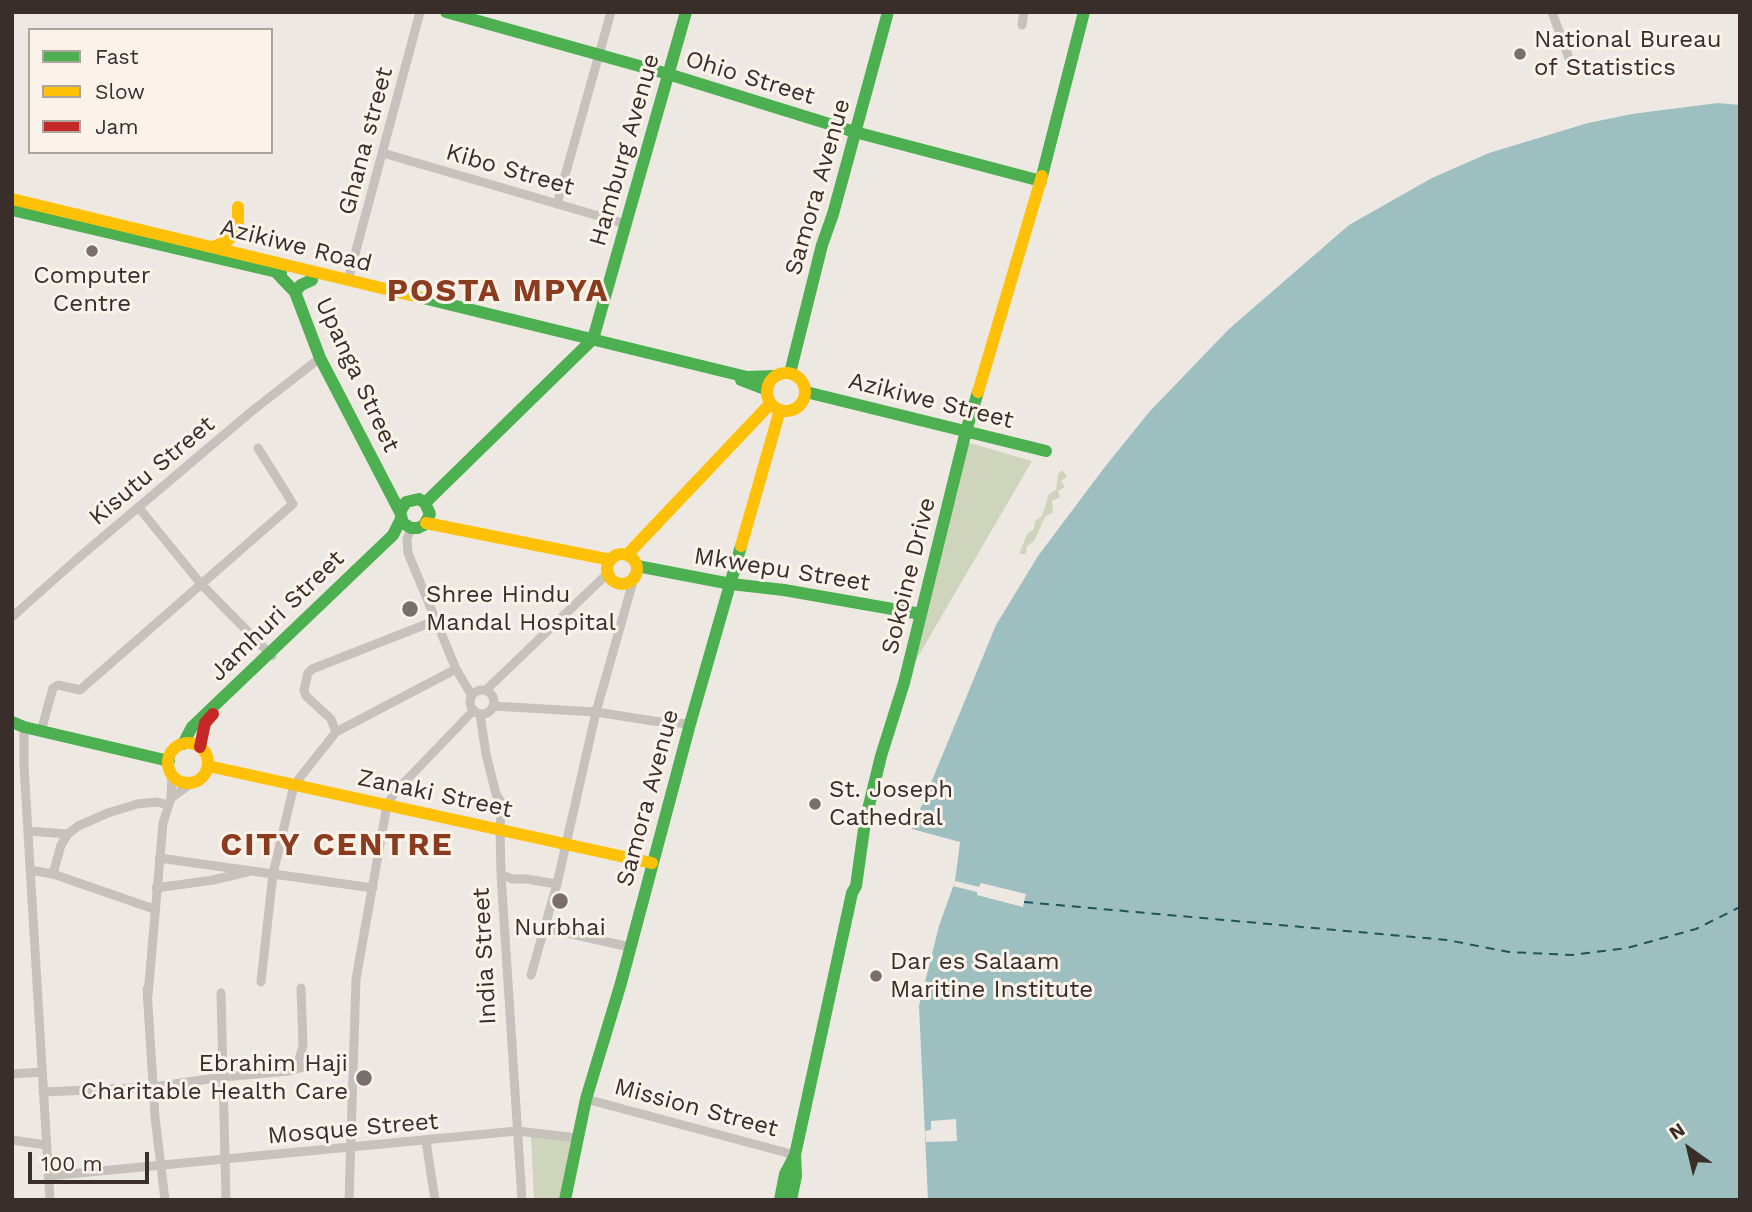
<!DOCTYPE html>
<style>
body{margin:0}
#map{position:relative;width:1752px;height:1212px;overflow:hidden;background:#eee8e2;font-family:"Work Sans",sans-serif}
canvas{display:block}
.frame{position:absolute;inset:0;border:14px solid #392e29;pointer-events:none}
.legend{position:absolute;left:28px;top:28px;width:245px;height:126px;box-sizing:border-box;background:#fbf3ea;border:2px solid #ada49d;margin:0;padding:9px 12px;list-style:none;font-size:21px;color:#392e29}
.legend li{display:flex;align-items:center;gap:14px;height:35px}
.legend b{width:35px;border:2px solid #ada49d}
.north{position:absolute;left:1654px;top:1114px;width:70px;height:70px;-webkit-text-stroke:5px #fbf3ea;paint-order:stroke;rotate:326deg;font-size:19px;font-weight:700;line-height:28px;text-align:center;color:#392e29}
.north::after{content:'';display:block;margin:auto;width:24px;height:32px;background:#392e29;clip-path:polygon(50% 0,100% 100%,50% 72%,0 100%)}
.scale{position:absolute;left:28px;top:1152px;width:121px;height:32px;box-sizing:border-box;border:4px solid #392e29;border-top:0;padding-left:9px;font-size:21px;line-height:24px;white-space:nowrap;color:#392e29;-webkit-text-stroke:5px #fbf3ea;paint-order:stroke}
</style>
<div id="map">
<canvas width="1752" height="1212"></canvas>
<div class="frame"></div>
<ul class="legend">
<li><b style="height:9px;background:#4caf50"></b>Fast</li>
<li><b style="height:9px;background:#ffc107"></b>Slow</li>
<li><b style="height:9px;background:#c62828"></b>Jam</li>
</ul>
<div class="north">N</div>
<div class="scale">100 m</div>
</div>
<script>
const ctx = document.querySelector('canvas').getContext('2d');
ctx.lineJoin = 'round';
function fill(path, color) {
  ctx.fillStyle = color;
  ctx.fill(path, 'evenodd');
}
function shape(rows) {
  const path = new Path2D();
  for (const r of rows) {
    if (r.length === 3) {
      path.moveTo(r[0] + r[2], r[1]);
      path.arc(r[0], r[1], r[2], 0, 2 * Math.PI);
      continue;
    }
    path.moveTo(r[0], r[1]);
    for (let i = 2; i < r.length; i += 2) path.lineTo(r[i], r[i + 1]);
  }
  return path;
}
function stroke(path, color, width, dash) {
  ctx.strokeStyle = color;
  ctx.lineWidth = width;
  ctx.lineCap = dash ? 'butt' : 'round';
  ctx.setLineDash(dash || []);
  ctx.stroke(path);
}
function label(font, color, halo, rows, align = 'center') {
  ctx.font = font + ' "Work Sans",sans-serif';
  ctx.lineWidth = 6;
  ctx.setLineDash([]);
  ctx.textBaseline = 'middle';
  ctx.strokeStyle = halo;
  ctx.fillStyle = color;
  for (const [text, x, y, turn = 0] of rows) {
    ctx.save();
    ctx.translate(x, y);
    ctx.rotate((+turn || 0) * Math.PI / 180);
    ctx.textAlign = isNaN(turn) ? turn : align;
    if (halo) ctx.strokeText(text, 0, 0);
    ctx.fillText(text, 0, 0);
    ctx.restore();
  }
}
const green = shape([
 [966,442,1032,461,912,667],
 [1062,470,1067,476,1061,481,1065,487,1058,491,1060,497,1052,501,1053,512,1045,517,1034,541,1027,546,1026,554,1019,554,1027,534,1034,529,1035,521,1042,516,1049,494,1056,490,1058,474],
 [531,1136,573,1140,562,1200,534,1200]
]);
const water = shape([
 [1718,103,1740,105,1740,1200,928,1200,919,1006,939,926,955,881,960,842,912,829,996,625,1038,556,1104,468,1150,411,1229,329,1349,225,1432,178,1489,153,1588,123,1632,114]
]);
const pier = shape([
 [955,881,979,887,981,883,1026,894,1023,907,977,895,977,892,953,886],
 [956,1119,957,1141,926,1142,925,1131,931,1130,931,1121]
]);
const ferry = shape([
 [1024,902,1447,940,1509,952,1572,955,1627,948,1696,929,1740,907]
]);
const street = shape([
 [1552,12,1570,61],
 [1022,25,1024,12],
 [383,153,626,224],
 [557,204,611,12],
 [348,280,420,12],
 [139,508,201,584,272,656],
 [411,528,407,539,408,553,456,669,472,696],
 [12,617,76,560,252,411,320,358],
 [482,702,12],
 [486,690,608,573],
 [493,706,596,712,653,721,690,724],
 [480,714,486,754,496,794,502,803,500,829,501,874,522,1200],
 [24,727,24,766,50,1200],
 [41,731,53,688,58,685,80,690,293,504,258,448],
 [336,732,331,719,306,696,304,690,308,673,312,669,437,620],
 [171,798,193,782],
 [28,831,68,834],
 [159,858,373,888],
 [30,870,53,874,154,909],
 [53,874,61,845,68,834,78,826,108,813,137,804,157,802,168,805],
 [501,874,512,879,526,879,557,884],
 [156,888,213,880,247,872],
 [544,928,630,947],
 [531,975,557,884,596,712,634,578],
 [261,982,273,874,294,785,336,732,456,669],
 [147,989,155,1117,165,1200],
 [221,993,226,1200],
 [148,995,163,823,171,798,172,774],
 [296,1069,303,1046,301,988],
 [12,1074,42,1072],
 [43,1092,153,1087,223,1077,289,1071,307,1066],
 [586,1099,795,1155],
 [12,1140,46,1145],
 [426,1141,435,1200],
 [48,1176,517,1131,578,1138],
 [349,1200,356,979,387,805,395,792,474,710]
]);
const fast = shape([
 [446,12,668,74,855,132,1041,181],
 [1042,176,1084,12],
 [12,210,281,273],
 [274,270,295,292,320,358,400,512,403,523,411,528,418,528,424,525,430,514,425,503,419,499,406,502,400,512],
 [295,292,301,285,312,280],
 [423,298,747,377,775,376],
 [790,373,822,245,833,214,888,12],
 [741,380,767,390],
 [806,392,1046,451],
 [425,503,593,339,686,12],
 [637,566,731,584,784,590,921,614],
 [12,722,24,727,169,761],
 [183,744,192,727,393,535,401,519],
 [565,1200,586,1099,621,983,690,724,741,546],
 [780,1200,785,1174,795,1155],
 [791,1200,796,1176,795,1155,852,893,856,886,865,822,881,756,904,683,966,431,978,392]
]);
const slow = shape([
 [12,199,423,298],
 [213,247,227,241,235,234,238,226,238,207],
 [786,392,19],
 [978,392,1042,176],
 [426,523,611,560],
 [741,546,780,410],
 [622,569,15],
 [627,555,771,403],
 [188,763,20],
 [208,766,652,863]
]);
const jam = shape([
 [200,747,205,723,213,714]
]);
const markers = [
 [1520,54,7,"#786f6a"],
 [92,251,7,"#786f6a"],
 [410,609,9,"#786f6a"],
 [815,804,7,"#786f6a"],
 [560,901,9,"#786f6a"],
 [876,976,7,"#786f6a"],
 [364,1078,9,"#786f6a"]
];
const poiNames = [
 ["National Bureau",1534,40],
 ["of Statistics",1534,68],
 ["Computer",92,276,"center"],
 ["Centre",92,304,"center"],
 ["Shree Hindu",426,595],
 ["Mandal Hospital",426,623],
 ["St. Joseph",829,790],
 ["Cathedral",829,818],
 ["Nurbhai",560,928,"center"],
 ["Dar es Salaam",890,962],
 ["Maritine Institute",890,990],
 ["Ebrahim Haji",348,1064,"right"],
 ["Charitable Health Care",348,1092,"right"]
];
const streetNames = [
 ["Ohio Street",750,78,17],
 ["Ghana street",366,141,-75],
 ["Hamburg Avenue",625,150,-74],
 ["Kibo Street",510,170,16],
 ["Samora Avenue",818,187,-74],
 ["Azikiwe Road",296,246,14],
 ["Upanga Street",357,375,65],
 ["Azikiwe Street",931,401,14],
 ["Kisutu Street",152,471,-40],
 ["Mkwepu Street",782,570,9],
 ["Sokoine Drive",909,576,-76],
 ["Jamhuri Street",277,616,-44],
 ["Zanaki Street",435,794,12],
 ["Samora Avenue",648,798,-75],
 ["India Street",485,956,-93],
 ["Mission Street",696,1108,15],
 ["Mosque Street",353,1129,-5]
];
const districtNames = [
 ["POSTA MPYA",498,292],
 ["CITY CENTRE",337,846]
];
fill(green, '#cfd4bc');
fill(water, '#9ebfc0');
fill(pier, '#eee8e2');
stroke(ferry, '#1c565c', 2, [9, 7]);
stroke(street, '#c7c1bb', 9);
stroke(fast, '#4caf50', 12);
stroke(slow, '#ffc107', 12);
stroke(jam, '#c62828', 12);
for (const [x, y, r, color] of markers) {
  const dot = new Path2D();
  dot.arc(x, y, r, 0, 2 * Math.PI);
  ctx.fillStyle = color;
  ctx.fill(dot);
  stroke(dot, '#fbf3ea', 2.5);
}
label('24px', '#392e29', '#fbf3ea', poiNames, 'left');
label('24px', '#392e29', '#fbf3ea', streetNames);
ctx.letterSpacing = '2px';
label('bold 32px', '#8b3b1e', '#fbf3ea', districtNames);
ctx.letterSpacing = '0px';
</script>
